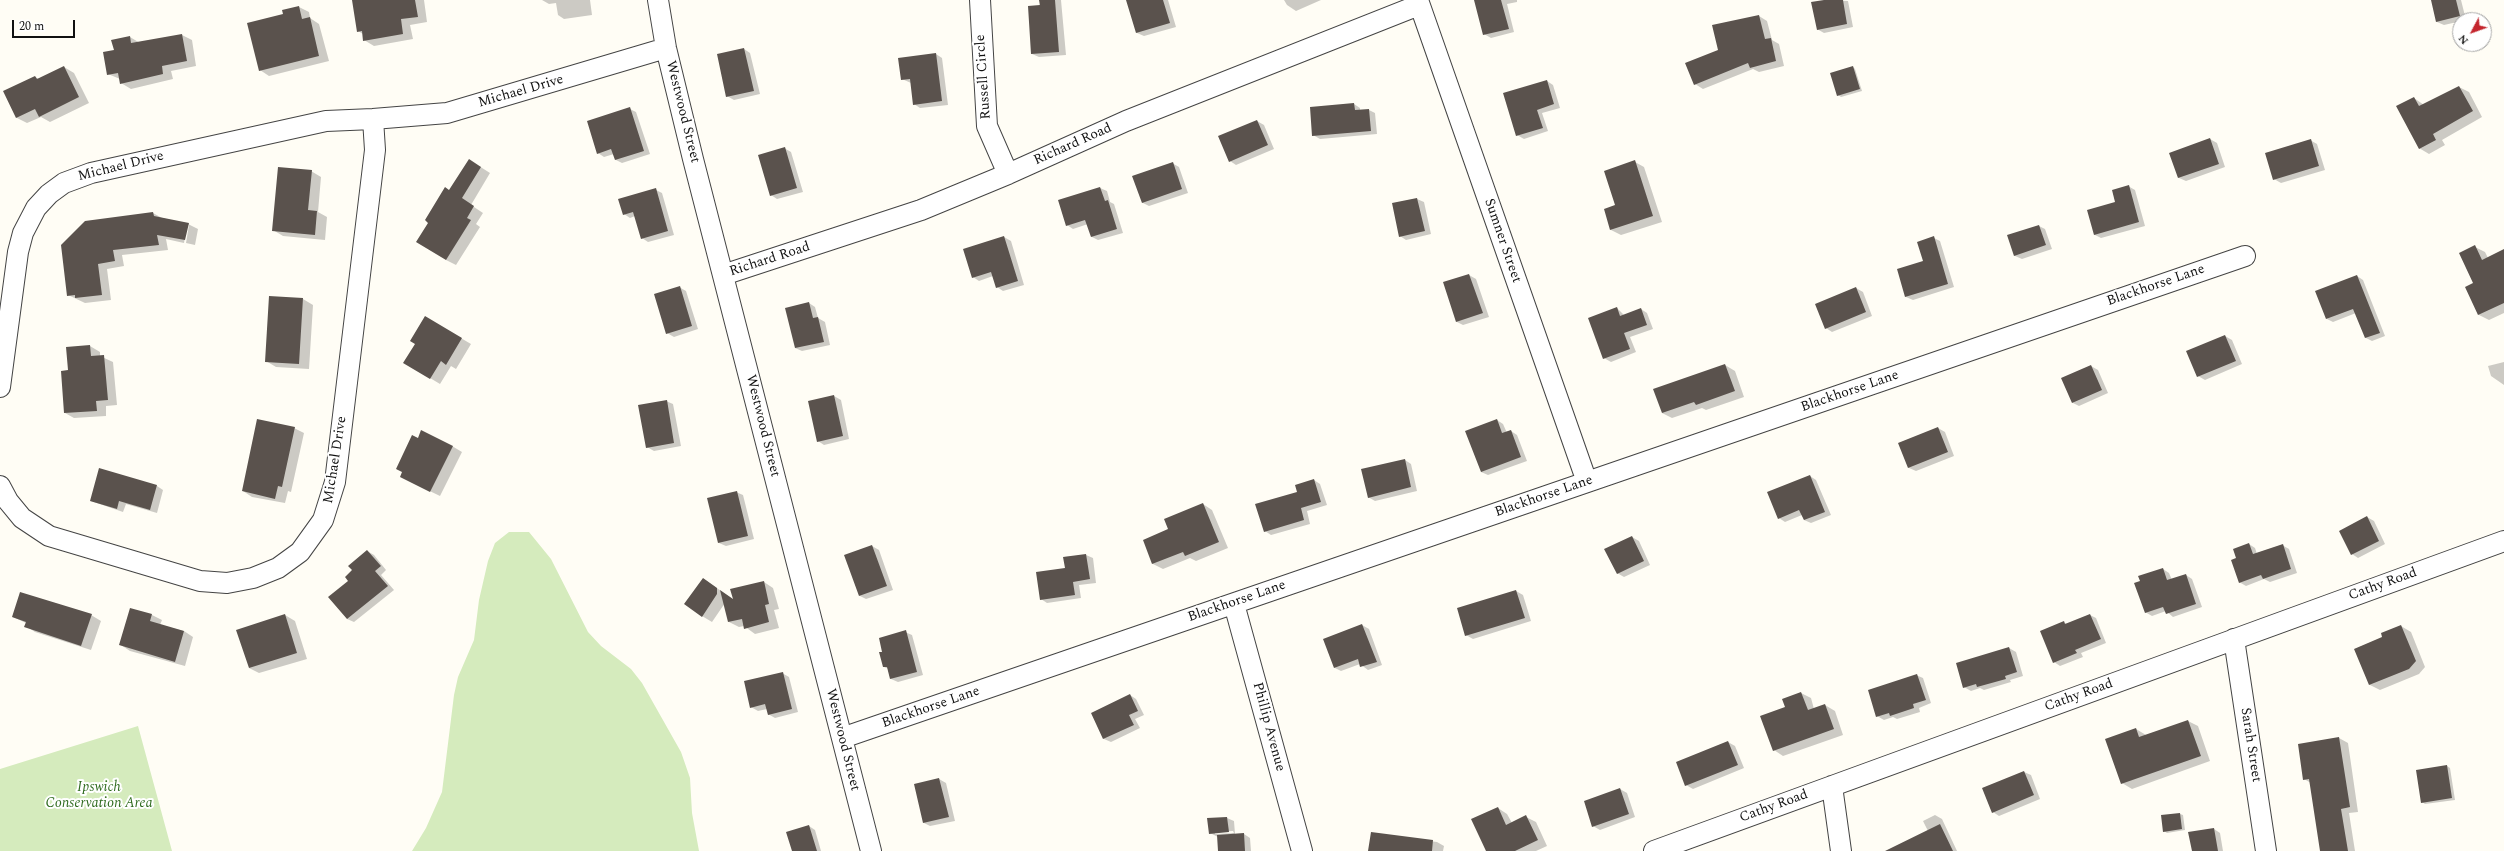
<!DOCTYPE html>
<style>
body{margin:0}
#map{position:relative;width:2504px;height:851px;overflow:hidden;background:#fffdf5;font-family:Spectral,serif}
canvas{display:block}
.north{position:absolute;left:2452px;top:12px;width:40px;height:40px;box-sizing:border-box;background:#fff;border:1px solid #a0a0a0;border-radius:50%;rotate:229deg;font-size:11px;font-weight:700;line-height:16px;text-align:center;color:#111}
.north::after{content:'';display:block;margin:auto;width:14px;height:18px;background:#c4262e;clip-path:polygon(50% 0,100% 100%,50% 72%,0 100%)}
.scale{position:absolute;left:12px;top:20px;width:63px;height:18px;box-sizing:border-box;border:2px solid #111;border-top:0;padding-left:5px;font-size:12px;line-height:14px;white-space:nowrap;color:#111;-webkit-text-stroke:3px #fff;paint-order:stroke}
</style>
<div id="map">
<canvas width="2504" height="851"></canvas>
<div class="north">N</div>
<div class="scale">20 m</div>
</div>
<script>
const ctx = document.querySelector('canvas').getContext('2d');
ctx.lineJoin = 'round';
function fill(path, color) {
  ctx.fillStyle = color;
  ctx.fill(path, 'evenodd');
}
function shape(rows) {
  const path = new Path2D();
  for (const r of rows) {
    path.moveTo(r[0], r[1]);
    for (let i = 2; i < r.length; i += 2) path.lineTo(r[i], r[i + 1]);
  }
  return path;
}
function stroke(path, color, width, dash) {
  ctx.strokeStyle = color;
  ctx.lineWidth = width;
  ctx.lineCap = dash ? 'butt' : 'round';
  ctx.setLineDash(dash || []);
  ctx.stroke(path);
}
function label(font, color, halo, rows, align = 'center') {
  ctx.font = font + ' Spectral,serif';
  ctx.lineWidth = 4;
  ctx.setLineDash([]);
  ctx.textBaseline = 'middle';
  ctx.strokeStyle = halo;
  ctx.fillStyle = color;
  for (const [text, x, y, turn = 0] of rows) {
    ctx.save();
    ctx.translate(x, y);
    ctx.rotate((+turn || 0) * Math.PI / 180);
    ctx.textAlign = isNaN(turn) ? turn : align;
    if (halo) ctx.strokeText(text, 0, 0);
    ctx.fillText(text, 0, 0);
    ctx.restore();
  }
}
const green = shape([
 [509,532,529,532,551,559,588,632,601,646,631,669,642,683,681,752,690,778,692,813,699,851,412,851,426,828,442,792,454,695,458,677,474,640,479,600,488,561,495,543],
 [138,726,172,851,0,851,0,769]
]);
const shadow = shape([
 [364,0,424,0,427,22,410,25,413,39,374,46,364,40,363,34,358,31],
 [542,0,590,0,592,15,564,19,558,15,556,3,549,4],
 [1040,0,1061,0,1066,55,1039,57,1032,54],
 [1136,0,1168,0,1176,27,1144,36,1137,33],
 [1284,0,1321,0,1296,11,1287,5],
 [1475,0,1517,0,1517,2,1507,4,1514,32,1491,38,1484,34],
 [1829,0,1848,1,1853,27,1824,33,1817,29],
 [2432,0,2461,0,2466,20,2444,25,2437,22],
 [299,7,309,12,310,18,319,24,329,61,269,76,260,70,284,15],
 [1759,16,1767,21,1772,40,1779,44,1784,66,1759,72,1753,69,1703,89,1695,84,1720,51],
 [182,35,192,40,196,66,171,71,173,79,131,89,121,83,120,79,108,74,115,51,130,37,140,43],
 [744,49,750,53,760,94,734,100,727,96],
 [936,54,942,58,948,105,920,108,914,104,911,83,902,79],
 [64,67,74,73,89,103,50,122,41,117,27,123,17,118,5,91,35,77,39,79],
 [1853,67,1855,69,1862,91,1841,97,1838,95],
 [1547,81,1553,85,1560,108,1542,113,1548,131,1524,139,1517,135],
 [2459,87,2469,92,2482,117,2442,140,2445,145,2429,154,2419,148,2414,98,2424,105],
 [1354,104,1360,108,1360,110,1369,110,1375,113,1377,134,1320,139,1313,135],
 [630,109,636,112,650,154,622,163,616,160,614,154,604,157,598,153],
 [1257,121,1264,125,1274,149,1236,165,1230,161],
 [2210,139,2217,143,2225,167,2186,181,2179,178,2171,154],
 [2310,140,2317,144,2325,170,2281,183,2274,179],
 [784,148,791,152,803,192,777,199,771,195],
 [1635,162,1644,167,1662,222,1621,235,1611,230,1617,206],
 [1172,163,1179,167,1188,193,1149,206,1143,203,1134,176],
 [479,166,490,173,471,205,483,213,476,224,480,227,456,265,446,260,449,191],
 [311,171,321,177,318,212,327,217,325,240,283,236,273,230],
 [2128,186,2135,190,2145,226,2101,238,2095,235,2088,211,2116,203],
 [1100,188,1107,191,1110,202,1114,204,1123,233,1098,240,1092,237,1088,224,1073,229,1067,225],
 [656,190,662,193,674,235,648,242,642,238,635,216,630,218,624,214],
 [1417,199,1424,202,1431,234,1406,240,1400,236,1393,204],
 [153,213,162,218,188,224,198,229,195,245,186,243,189,225,187,225,184,243,166,239,168,250,122,255,124,266,107,269,111,300,85,303,68,295,62,245],
 [2039,226,2045,229,2052,249,2022,259,2015,256,2009,236],
 [1004,237,1011,241,1024,285,1003,291,997,287,993,276,979,281,973,277],
 [1934,238,1940,241,1954,287,1913,300,1906,297],
 [2475,247,2485,252,2488,258,2504,254,2504,313,2489,320,2479,315,2466,288,2475,284],
 [1469,275,1476,279,1489,317,1463,325,1457,322],
 [2357,276,2363,280,2385,336,2372,341,2366,338,2356,313,2333,322,2327,319],
 [679,287,686,291,698,329,674,337,667,333],
 [1856,288,1863,292,1872,316,1832,332,1826,328],
 [303,299,313,305,309,369,276,367,266,361],
 [809,303,815,307,818,318,825,322,830,345,802,351,795,348],
 [1617,308,1624,315,1641,309,1647,313,1653,329,1630,337,1636,352,1611,362,1604,358],
 [425,317,471,344,456,369,451,366,440,384,405,363,416,344],
 [2225,336,2232,340,2242,364,2205,380,2198,376],
 [90,346,100,352,100,356,113,362,117,405,106,406,106,416,74,418,65,413,69,371],
 [2504,362,2504,385,2491,376,2488,366],
 [1725,365,1735,371,1744,397,1706,410,1702,408,1672,418,1662,413],
 [2091,366,2098,370,2108,393,2079,406,2073,403],
 [834,396,841,400,849,439,824,445,818,441],
 [666,401,673,404,681,446,654,451,647,447],
 [1497,420,1503,424,1507,433,1511,431,1517,435,1527,461,1488,475,1481,472],
 [294,428,304,433,291,492,288,491,285,503,252,497,243,491],
 [1938,428,1945,432,1954,456,1916,471,1909,468,1899,443],
 [452,446,462,452,440,496,411,482],
 [1405,460,1411,464,1417,491,1375,501,1368,497],
 [1810,476,1816,480,1831,515,1811,523,1804,520,1802,515,1785,522,1779,518],
 [1314,480,1320,484,1327,505,1307,511,1310,524,1271,535,1265,531],
 [157,486,163,490,157,513,126,504,123,512,91,501],
 [736,492,743,495,754,539,726,546,719,543],
 [1203,504,1212,510,1228,548,1196,561,1190,558,1163,569,1153,564,1144,541,1170,530],
 [2367,517,2374,521,2385,544,2358,558,2352,554],
 [1632,537,1639,541,1650,565,1624,577,1617,573],
 [2249,544,2255,548,2257,554,2282,545,2289,549,2297,573,2270,582,2264,579,2246,586,2239,582,2238,558],
 [872,546,879,550,893,590,866,599,860,596],
 [367,551,374,555,386,570,381,575,394,590,354,622,347,619,350,581,354,570],
 [1086,555,1093,558,1096,583,1079,585,1081,598,1047,603,1041,599,1066,569,1064,557],
 [2163,569,2169,573,2172,580,2186,575,2192,579,2202,607,2173,617,2166,611,2152,616,2145,612],
 [704,579,734,600,764,582,773,588,779,609,774,610,779,628,755,634,744,626,739,627,729,622,725,603,712,622,702,616,686,604],
 [1516,591,1523,595,1531,621,1473,639,1466,635],
 [131,609,152,615,162,620,160,625,184,631,193,637,185,666,130,651,121,645],
 [91,615,101,621,91,650,35,632,26,626,26,623,13,617],
 [285,615,295,621,307,659,259,673,249,668],
 [2090,615,2096,618,2106,643,2081,653,2083,657,2060,666,2054,662,2063,622,2067,624],
 [1362,625,1369,629,1382,665,1368,670,1360,664,1341,671,1335,668],
 [2401,626,2411,632,2425,667,2419,674,2380,690,2370,685,2355,649,2384,637],
 [905,632,912,635,923,675,898,682,891,679,889,669,884,667],
 [2009,648,2016,652,2023,676,2010,680,2011,682,1984,690,1980,688,1971,691,1964,687],
 [782,673,789,677,798,712,775,718,768,714,767,709,758,711,751,707],
 [1916,675,1923,678,1931,703,1919,708,1920,712,1897,719,1893,717,1884,720,1877,716],
 [1801,693,1811,698,1814,709,1825,705,1835,711,1843,735,1783,756,1774,750,1786,708],
 [1130,695,1136,699,1144,715,1135,719,1140,728,1111,742,1104,739,1092,714],
 [2188,721,2198,726,2210,761,2132,789,2122,783,2136,729,2146,735],
 [2339,738,2348,743,2358,812,2349,813,2355,851,2321,851,2311,783,2304,779],
 [1728,742,1735,746,1744,768,1693,789,1686,785],
 [2447,766,2450,768,2455,800,2425,804,2422,802],
 [2024,772,2031,775,2040,799,1999,816,1993,812,1983,788],
 [939,779,946,783,955,821,930,826,924,823],
 [1620,789,1627,793,1635,817,1600,830,1593,826],
 [1498,808,1507,814,1512,823,1526,817,1536,822,1547,846,1536,851,1487,851],
 [2180,814,2183,815,2185,830,2167,833,2164,831],
 [1935,815,1942,819,1957,851,1893,851,1928,831,1923,821],
 [1227,818,1234,821,1235,834,1244,834,1250,838,1251,851,1219,851,1218,837,1210,833,1209,819],
 [1233,831,1234,833,1215,834,1215,832],
 [809,826,815,830,821,851,793,851],
 [2214,829,2220,833,2223,851,2193,851],
 [1372,833,1437,842,1444,846,1443,851,1369,851]
]);
const building = shape([
 [352,0,415,0,418,17,401,19,403,34,363,41,362,31,357,32],
 [1039,0,1055,0,1059,52,1031,54,1028,6,1040,5],
 [1126,0,1163,0,1170,23,1136,33],
 [1474,0,1501,0,1509,29,1483,35],
 [1824,0,1843,0,1847,24,1817,30,1811,2],
 [2431,0,2456,0,2460,16,2436,22],
 [299,6,302,19,310,17,319,56,259,71,247,23,283,14,282,10],
 [1759,15,1765,39,1771,38,1776,61,1750,68,1748,63,1694,85,1685,63,1718,50,1712,25],
 [182,34,187,61,162,66,163,74,120,84,118,73,107,75,103,52,114,50,111,40,130,36,131,43],
 [744,48,754,91,726,97,717,54],
 [936,53,942,101,913,105,910,79,901,80,898,58],
 [64,66,79,97,39,117,35,109,16,118,3,91,35,76,37,79],
 [1853,66,1860,89,1837,96,1830,73],
 [1547,80,1554,104,1537,110,1543,128,1516,136,1503,93],
 [2459,86,2473,111,2433,134,2436,140,2419,149,2396,106,2414,97,2419,106],
 [1354,103,1355,110,1369,109,1371,131,1312,136,1310,107],
 [630,107,644,151,615,160,611,149,597,154,587,121],
 [1257,120,1268,145,1229,162,1218,136],
 [2210,138,2219,164,2178,178,2169,153],
 [2311,139,2319,166,2273,180,2265,153],
 [785,147,797,188,770,196,758,155],
 [469,159,481,167,462,198,474,206,467,218,471,220,446,260,416,242,428,223,425,220,445,187,449,190],
 [1635,160,1653,216,1610,230,1604,209,1615,205,1604,171],
 [1173,162,1182,189,1142,203,1132,176],
 [278,167,312,170,308,210,317,211,315,235,272,231],
 [2129,185,2139,222,2094,235,2087,210,2115,202,2112,190],
 [1100,187,1105,201,1108,200,1117,229,1091,237,1085,220,1066,226,1058,200],
 [656,188,668,231,641,239,633,212,623,215,618,199],
 [1417,198,1425,231,1399,237,1392,203],
 [153,212,154,216,189,223,185,240,157,235,159,245,113,250,115,261,98,264,102,295,75,298,75,295,67,296,61,245,85,221],
 [2039,225,2046,245,2014,256,2007,235],
 [1004,236,1018,281,996,288,991,272,972,278,963,249],
 [1934,236,1948,284,1905,297,1897,269,1923,261,1917,242],
 [2475,245,2482,260,2504,249,2504,303,2478,315,2465,287,2473,283,2459,253],
 [1469,274,1483,313,1456,322,1443,282],
 [2357,275,2380,333,2365,338,2353,309,2326,319,2315,291],
 [680,286,692,326,666,334,654,294],
 [1856,287,1866,312,1825,329,1815,304],
 [269,296,303,298,299,364,265,362],
 [809,302,813,318,818,317,824,342,795,348,785,308],
 [1617,307,1620,316,1641,308,1647,325,1624,333,1630,349,1603,359,1588,318],
 [425,316,462,338,446,365,441,361,430,379,403,363,415,344,410,341],
 [2225,335,2236,361,2197,377,2186,351],
 [90,345,91,356,104,355,108,400,96,401,97,411,64,413,61,371,68,370,66,347],
 [1725,364,1735,391,1696,405,1694,402,1662,413,1653,389],
 [2091,365,2102,390,2072,403,2061,378],
 [834,395,843,436,817,442,808,401],
 [667,400,674,443,646,448,638,405],
 [257,419,295,427,282,487,278,486,275,499,242,491],
 [1497,419,1502,433,1511,430,1521,457,1481,472,1465,431],
 [1938,427,1948,452,1908,468,1898,443],
 [421,430,453,446,430,492,400,477,402,472,396,469,412,435,418,438],
 [1405,459,1411,487,1368,498,1361,469],
 [99,468,157,485,150,510,119,501,117,509,90,501],
 [1810,475,1825,512,1804,520,1799,510,1778,519,1767,492],
 [1314,479,1321,502,1301,508,1304,520,1264,532,1255,504,1297,492,1295,485],
 [737,491,748,536,718,543,707,498],
 [1203,503,1219,542,1185,556,1183,552,1152,564,1143,540,1168,529,1164,519],
 [2367,516,2379,541,2351,555,2339,531],
 [1632,536,1644,561,1617,574,1604,549],
 [2249,543,2253,554,2283,544,2291,569,2263,579,2261,575,2239,583,2231,560,2236,558,2233,549],
 [872,545,887,586,859,596,844,555],
 [367,550,381,566,375,571,388,586,347,619,328,597,348,581,345,577,352,570,348,566],
 [1086,554,1090,579,1073,582,1075,595,1040,600,1036,572,1065,568,1063,557],
 [2163,568,2167,580,2186,574,2196,604,2166,614,2163,607,2145,613,2134,583,2140,581,2138,576],
 [703,578,717,588,717,594,702,617,684,604],
 [764,581,769,604,765,605,769,622,744,629,742,619,728,622,720,590,733,599,730,589],
 [1516,590,1525,618,1465,636,1457,608],
 [20,592,92,614,81,646,24,627,26,622,12,617],
 [130,608,152,614,150,621,184,631,175,662,119,645],
 [285,614,297,653,249,668,236,630],
 [2090,614,2101,639,2075,650,2077,653,2053,663,2040,631,2064,621,2065,624],
 [1362,624,1377,662,1360,667,1358,659,1334,668,1323,639],
 [2401,625,2416,661,2409,669,2369,685,2354,649,2382,637,2381,633],
 [906,630,917,672,890,679,887,667,883,667,879,652,882,652,879,638],
 [2009,647,2017,672,2005,676,2006,679,1977,687,1976,684,1963,688,1956,663],
 [783,672,792,709,768,715,765,704,750,708,744,681],
 [1917,674,1926,700,1913,704,1914,708,1890,716,1889,713,1876,717,1868,690],
 [1801,692,1808,710,1825,704,1834,729,1773,751,1760,716,1785,707,1782,699],
 [1130,694,1138,711,1129,715,1134,725,1103,739,1091,713],
 [2188,720,2201,756,2121,784,2105,739,2136,728,2139,737],
 [2339,737,2350,807,2341,809,2348,851,2320,851,2309,779,2303,780,2298,744],
 [1728,741,1738,765,1685,786,1676,762],
 [2447,765,2452,798,2421,803,2416,770],
 [2024,771,2034,795,1992,813,1982,788],
 [939,778,949,817,923,823,914,784],
 [1620,788,1629,814,1592,827,1584,801],
 [1498,807,1506,825,1526,815,1538,840,1515,851,1486,851,1471,819],
 [2180,813,2182,829,2163,832,2161,815],
 [1227,817,1229,832,1209,834,1207,818],
 [1940,824,1953,851,1885,851],
 [809,825,817,851,792,851,786,832],
 [2214,828,2218,851,2192,851,2188,832],
 [1371,832,1433,840,1432,851,1368,851],
 [1244,833,1245,851,1218,851,1217,835]
]);
const minor = shape([
 [658,0,666,48,693,159,871,851],
 [980,0,987,126,1008,174],
 [1418,0,1587,482],
 [723,275,921,210,1008,174,1126,121,1419,5],
 [0,387,18,252,23,233,36,208,49,194,64,183,91,173,326,121,373,119,447,113,666,48],
 [0,486,8,501,22,518,49,536,200,581,227,583,253,578,278,568,300,552,323,520,335,482,375,150,373,119],
 [1234,604,1302,851],
 [2234,639,2266,851],
 [842,738,2245,256],
 [1832,786,1841,851],
 [1654,851,2504,541]
]);
const streetNames = [
 ["Russell Circle",984,77,-94],
 ["Michael Drive",521,92,-16],
 ["Westwood Street",682,112,76],
 ["Richard Road",1073,145,-24],
 ["Michael Drive",121,167,-14],
 ["Sumner Street",1502,241,71],
 ["Richard Road",770,260,-18],
 ["Blackhorse Lane",2156,286,-19],
 ["Blackhorse Lane",1850,392,-19],
 ["Westwood Street",762,426,76],
 ["Michael Drive",336,460,-81],
 ["Blackhorse Lane",1544,497,-19],
 ["Cathy Road",2383,585,-20],
 ["Blackhorse Lane",1237,602,-19],
 ["Cathy Road",2079,696,-20],
 ["Blackhorse Lane",931,708,-19],
 ["Phillip Avenue",1268,727,75],
 ["Westwood Street",842,740,76],
 ["Sarah Street",2250,745,81],
 ["Cathy Road",1774,807,-20]
];
const parkNames = [
 ["Ipswich",99,788],
 ["Conservation Area",99,804]
];
fill(green, '#d5ebbd');
fill(shadow, '#0003');
fill(building, '#5a524d');
stroke(minor, '#444', 22);
stroke(minor, '#fff', 20);
label('14px', '#111', '#fff', streetNames);
label('italic 14px', '#2f6b1f', '#fff', parkNames);
</script>
